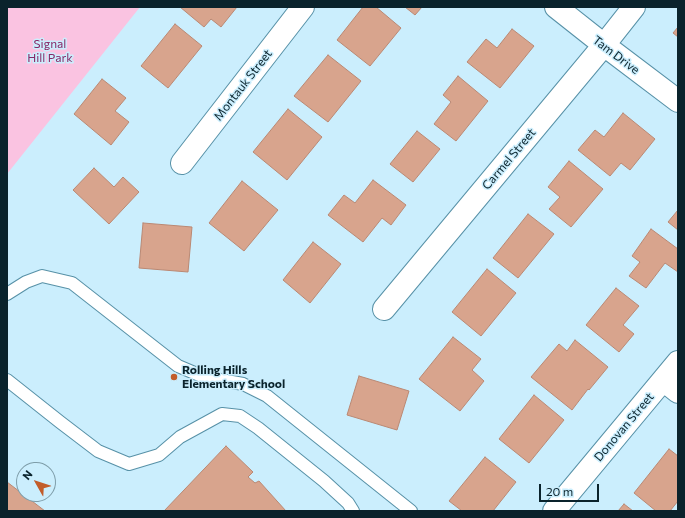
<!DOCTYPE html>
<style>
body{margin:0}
#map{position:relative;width:685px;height:518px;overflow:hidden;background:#cbeefd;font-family:Commissioner,sans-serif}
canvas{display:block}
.frame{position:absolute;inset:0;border:8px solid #0a232c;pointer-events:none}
.north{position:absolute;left:16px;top:462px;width:40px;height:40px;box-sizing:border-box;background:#cbeefd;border:1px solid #7e9da9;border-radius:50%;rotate:309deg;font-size:11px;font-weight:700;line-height:16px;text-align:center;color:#0a232c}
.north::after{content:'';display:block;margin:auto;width:14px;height:18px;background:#c25d2b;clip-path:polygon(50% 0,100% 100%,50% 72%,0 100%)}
.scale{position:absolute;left:539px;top:484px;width:60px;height:18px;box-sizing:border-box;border:2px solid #0a232c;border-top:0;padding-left:5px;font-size:12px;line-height:14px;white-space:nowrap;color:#0a232c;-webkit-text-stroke:3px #cbeefd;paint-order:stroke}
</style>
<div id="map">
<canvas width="685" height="518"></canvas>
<div class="frame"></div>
<div class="north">N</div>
<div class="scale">20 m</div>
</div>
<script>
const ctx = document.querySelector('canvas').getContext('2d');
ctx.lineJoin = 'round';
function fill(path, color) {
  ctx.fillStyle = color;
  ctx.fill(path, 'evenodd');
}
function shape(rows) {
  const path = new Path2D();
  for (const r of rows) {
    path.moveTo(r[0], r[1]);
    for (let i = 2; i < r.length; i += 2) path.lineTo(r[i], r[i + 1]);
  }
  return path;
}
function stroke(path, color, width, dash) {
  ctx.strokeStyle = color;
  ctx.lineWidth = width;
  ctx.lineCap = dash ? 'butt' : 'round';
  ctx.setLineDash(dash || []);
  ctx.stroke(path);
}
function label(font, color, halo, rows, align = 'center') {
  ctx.font = font + ' Commissioner,sans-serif';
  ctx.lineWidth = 3;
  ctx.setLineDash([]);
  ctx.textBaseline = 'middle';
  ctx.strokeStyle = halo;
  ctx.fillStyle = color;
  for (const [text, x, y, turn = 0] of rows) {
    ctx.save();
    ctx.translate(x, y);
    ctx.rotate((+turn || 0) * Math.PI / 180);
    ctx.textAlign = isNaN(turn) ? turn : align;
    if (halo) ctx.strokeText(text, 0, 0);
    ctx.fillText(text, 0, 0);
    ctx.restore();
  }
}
const green = shape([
 [7,7,140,7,7,174]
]);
const building = shape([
 [180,7,237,7,221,27,211,19,204,27,180,7],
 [363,7,376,7,401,28,370,66,337,40,363,7],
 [405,7,422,7,415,15,405,7],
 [175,24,202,46,168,88,141,66,175,24],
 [678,27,678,37,673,33,678,27],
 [512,29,534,46,500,88,467,62,486,39,497,48,512,29],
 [328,55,361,81,328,122,294,96,328,55],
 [458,76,488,101,456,141,434,124,451,102,443,95,458,76],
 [102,79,126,98,115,111,129,122,111,145,74,114,102,79],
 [288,109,322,137,287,180,253,152,288,109],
 [623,113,655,139,630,170,621,163,610,176,578,150,595,130,604,137,623,113],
 [417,131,440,149,413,182,390,164,417,131],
 [569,161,603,189,571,227,549,209,560,197,548,187,569,161],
 [94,168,114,187,123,177,139,192,109,224,73,190,94,168],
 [373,180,406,205,391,225,382,218,363,242,328,215,344,195,355,203,373,180],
 [242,181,278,210,244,251,209,223,242,181],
 [678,210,678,230,668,222,678,210],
 [528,214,554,234,518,278,493,258,528,214],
 [143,223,192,227,188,272,139,268,143,223],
 [651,229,678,249,678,272,665,263,646,288,629,276,640,262,632,256,651,229],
 [313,242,341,264,310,303,283,280,313,242],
 [487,269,516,293,481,336,452,312,487,269],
 [616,288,639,306,623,325,634,334,619,352,586,325,616,288],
 [453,337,481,359,472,370,484,381,460,411,419,379,453,337],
 [575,340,608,367,589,390,588,389,572,410,531,377,559,344,567,351,575,340],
 [359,376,409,391,397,430,347,415,359,376],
 [534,395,564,420,529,463,499,439,534,395],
 [226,446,253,472,248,477,255,483,259,481,286,511,164,511,226,446],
 [669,449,678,456,678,501,670,511,656,511,634,493,669,449],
 [485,457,516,482,493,511,462,511,449,501,485,457],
 [7,482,45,511,7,511,7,482],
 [624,504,633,511,618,511,624,504]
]);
const service = shape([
 [7,294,26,282,42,276,72,283,178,366,204,377,243,384,267,396,411,511],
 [7,380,60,422,98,451,129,464,159,455,180,437,222,414,240,416,258,428,324,481,348,503,353,511]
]);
const minor = shape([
 [556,7,604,45,678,101],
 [182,163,303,7],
 [384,309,604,45,634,7],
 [663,380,678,392],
 [554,511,678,362]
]);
const markers = [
 [174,377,4,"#c25d2b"]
];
const parkNames = [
 ["Signal",50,44],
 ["Hill Park",50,58]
];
const streetNames = [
 ["Tam Drive",616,55,37],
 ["Montauk Street",243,85,-52],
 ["Carmel Street",509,159,-50],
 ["Donovan Street",624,427,-50]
];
const poiNames = [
 ["Rolling Hills",182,370],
 ["Elementary School",182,384]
];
fill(green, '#fac3e1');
fill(building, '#d8a48d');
stroke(building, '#ba8873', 1);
stroke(service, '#5791a7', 14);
stroke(minor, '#5791a7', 24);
stroke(service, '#fff', 12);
stroke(minor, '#fff', 22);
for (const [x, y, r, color] of markers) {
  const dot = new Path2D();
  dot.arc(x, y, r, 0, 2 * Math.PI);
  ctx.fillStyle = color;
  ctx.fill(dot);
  stroke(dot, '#cbeefd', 1.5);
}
label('12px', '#882867', '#cbeefd', parkNames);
label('12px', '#0a232c', '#cbeefd', streetNames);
label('bold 12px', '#0a232c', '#cbeefd', poiNames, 'left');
</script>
